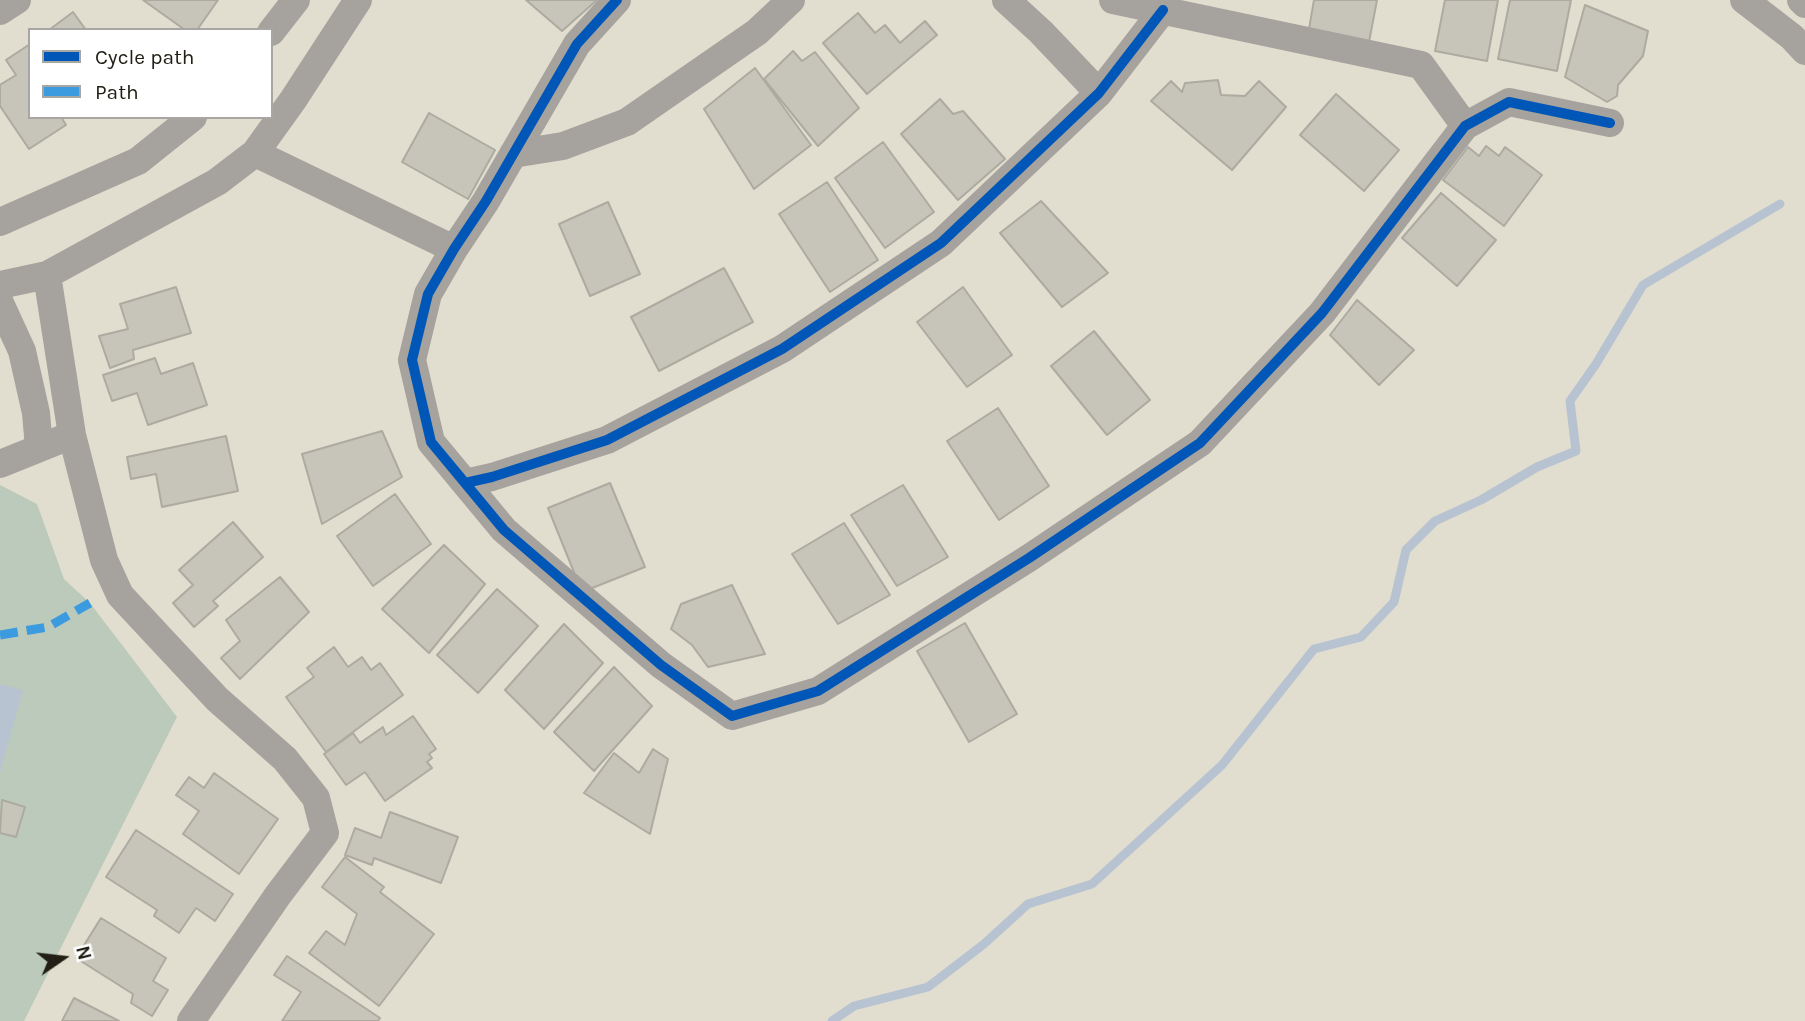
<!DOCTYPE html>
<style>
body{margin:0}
#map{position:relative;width:1805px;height:1021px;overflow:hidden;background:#e1ded0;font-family:Karla,sans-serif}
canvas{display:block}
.legend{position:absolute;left:28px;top:28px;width:245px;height:91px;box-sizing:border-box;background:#fff;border:2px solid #a7a6a2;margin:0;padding:9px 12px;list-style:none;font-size:21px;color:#222016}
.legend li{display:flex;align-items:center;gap:14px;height:35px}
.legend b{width:35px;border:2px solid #a7a6a2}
.north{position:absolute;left:28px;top:923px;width:70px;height:70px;-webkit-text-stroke:5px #fff;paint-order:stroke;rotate:76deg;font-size:19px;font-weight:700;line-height:28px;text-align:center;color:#222016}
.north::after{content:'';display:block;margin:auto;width:24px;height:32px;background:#222016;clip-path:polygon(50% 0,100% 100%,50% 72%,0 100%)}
</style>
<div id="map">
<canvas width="1805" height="1021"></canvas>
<ul class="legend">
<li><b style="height:9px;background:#0057b8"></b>Cycle path</li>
<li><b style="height:9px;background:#3c9bdf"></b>Path</li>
</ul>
<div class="north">N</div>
</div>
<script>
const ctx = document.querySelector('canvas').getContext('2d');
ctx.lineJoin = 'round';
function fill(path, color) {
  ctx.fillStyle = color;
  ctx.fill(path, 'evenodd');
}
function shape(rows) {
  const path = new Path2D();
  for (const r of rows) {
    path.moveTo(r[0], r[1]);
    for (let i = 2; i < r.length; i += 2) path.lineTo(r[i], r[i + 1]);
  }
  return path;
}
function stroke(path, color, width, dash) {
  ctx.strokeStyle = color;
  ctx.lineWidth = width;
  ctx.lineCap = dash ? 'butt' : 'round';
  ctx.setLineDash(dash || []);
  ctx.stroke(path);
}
const green = shape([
 [0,485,37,504,64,579,90,603,177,717,24,1021,0,1021]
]);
const water = shape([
 [0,684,23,690,0,772]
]);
const stream = shape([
 [832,1021,854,1006,928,987,984,944,1028,904,1092,884,1222,765,1314,649,1361,637,1394,602,1406,550,1435,521,1481,500,1537,467,1576,451,1570,401,1596,364,1643,285,1780,204]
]);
const building = shape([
 [143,0,218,0,197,30,185,30,143,0],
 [526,0,597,0,562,31,526,0],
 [1314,0,1377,0,1369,42,1309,29,1314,0],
 [1445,0,1498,0,1487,61,1435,51,1445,0],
 [1510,0,1571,0,1557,71,1498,59,1510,0],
 [1585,5,1648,31,1643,56,1618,85,1617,96,1607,102,1565,77,1585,5],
 [73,12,86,30,49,30,73,12],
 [858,13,875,33,885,25,900,43,925,21,937,35,867,94,823,43,858,13],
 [30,44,30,117,61,117,66,125,29,149,0,106,0,85,16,75,6,60,30,44],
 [793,51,802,61,815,52,859,108,818,146,764,79,793,51],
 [755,68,811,145,754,189,704,109,755,68],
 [1218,80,1221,95,1245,96,1259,81,1286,107,1232,170,1151,101,1171,81,1182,92,1185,83,1218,80],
 [1336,94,1399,150,1364,191,1300,135,1336,94],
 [940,99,953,114,963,111,1005,159,958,200,901,134,940,99],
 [429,113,495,150,468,199,402,162,429,113],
 [883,142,934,212,885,248,835,178,883,142],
 [1486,146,1499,156,1505,147,1542,175,1504,226,1443,180,1468,147,1479,156,1486,146],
 [827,182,878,260,830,292,779,214,827,182],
 [1441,193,1496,240,1457,286,1402,238,1441,193],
 [1041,201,1108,273,1062,307,1000,233,1041,201],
 [608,202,640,274,590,296,559,224,608,202],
 [724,268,753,322,659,371,631,317,724,268],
 [176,287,191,333,133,350,134,359,110,368,99,336,128,329,120,304,176,287],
 [963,287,1012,355,967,387,917,322,963,287],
 [1357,300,1414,350,1379,385,1330,335,1357,300],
 [1094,331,1150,400,1107,435,1051,366,1094,331],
 [155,358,161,374,193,363,207,405,148,425,137,393,112,401,103,375,155,358],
 [998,408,1049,486,999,520,947,441,998,408],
 [382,431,402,477,322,524,302,454,382,431],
 [226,436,238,491,162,507,156,474,131,479,127,457,226,436],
 [610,483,645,567,582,592,548,508,610,483],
 [903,485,948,557,897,586,851,515,903,485],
 [395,494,431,544,373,586,337,536,395,494],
 [233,522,263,557,213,601,218,606,194,627,173,603,193,585,179,570,233,522],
 [844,523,890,595,838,624,792,554,844,523],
 [444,545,485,584,429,653,382,609,444,545],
 [280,577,309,612,240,679,221,658,240,641,226,620,280,577],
 [732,585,765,654,708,667,692,645,671,629,681,604,732,585],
 [497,589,538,626,478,693,437,655,497,589],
 [965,623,1017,714,969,742,917,651,965,623],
 [564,624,603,663,544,729,505,690,564,624],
 [334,647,348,667,362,657,371,670,380,663,403,695,326,752,286,697,314,677,307,668,334,647],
 [614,667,652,706,594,771,554,732,614,667],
 [413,716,436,749,429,754,432,758,427,762,432,768,385,801,365,772,346,785,324,754,353,733,360,743,383,727,386,735,413,716],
 [653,749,668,759,650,834,584,793,614,753,639,773,653,749],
 [214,773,278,819,239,874,183,834,199,811,176,795,189,777,204,788,214,773],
 [2,800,25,807,16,837,0,833,2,800],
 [390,812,458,837,441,883,374,858,372,865,345,855,355,828,381,838,390,812],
 [136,830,233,894,215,921,196,908,179,933,154,916,157,910,106,877,136,830],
 [345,857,384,887,380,892,434,934,379,1006,309,953,326,931,345,945,357,914,322,887,345,857],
 [101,918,166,958,153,981,168,990,152,1016,131,1003,133,994,76,958,101,918],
 [287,956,380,1018,378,1021,282,1021,301,992,274,975,287,956],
 [74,998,119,1021,62,1021,74,998]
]);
const minor = shape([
 [617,0,577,44,486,201,454,249,428,294,412,360,431,442,504,530,661,665,732,716,818,691,1029,558,1200,443,1322,313,1465,126,1509,102,1610,123],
 [1006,0,1041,32,1099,93],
 [1113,0,1421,65,1465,126],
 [1744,0,1792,37,1805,51],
 [1801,0,1805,4],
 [0,11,17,0],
 [271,32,296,0],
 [255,153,454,249],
 [513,154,563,146,627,122,757,32,791,0],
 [0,222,138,161,193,117],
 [47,275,72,435],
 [0,285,47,275,217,182,255,153,293,100,358,0],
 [0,303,22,351,36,413,39,448],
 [0,464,72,435,104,560,120,595,217,699,285,759,316,798,325,833,278,895,191,1021],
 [465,483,492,477,607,440,782,349,941,243,1099,93,1163,10]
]);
const quiet = shape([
 [0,635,48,627,90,603]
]);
const cycleway = shape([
 [617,0,577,44,486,201,454,249,428,294,412,360,431,442,504,530,661,665,732,716,818,691,1029,558,1200,443,1322,313,1465,126,1509,102,1610,123],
 [465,483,492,477,607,440,782,349,941,243,1099,93,1163,10]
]);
fill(green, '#bbcabb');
fill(water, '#b8c3d2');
stroke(stream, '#b8c3d2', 9);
fill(building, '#c7c5ba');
stroke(building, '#adaba0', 2);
stroke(minor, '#a6a29d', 28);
stroke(quiet, '#3c9bdf', 9, [18, 9]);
stroke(cycleway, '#0057b8', 10);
</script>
